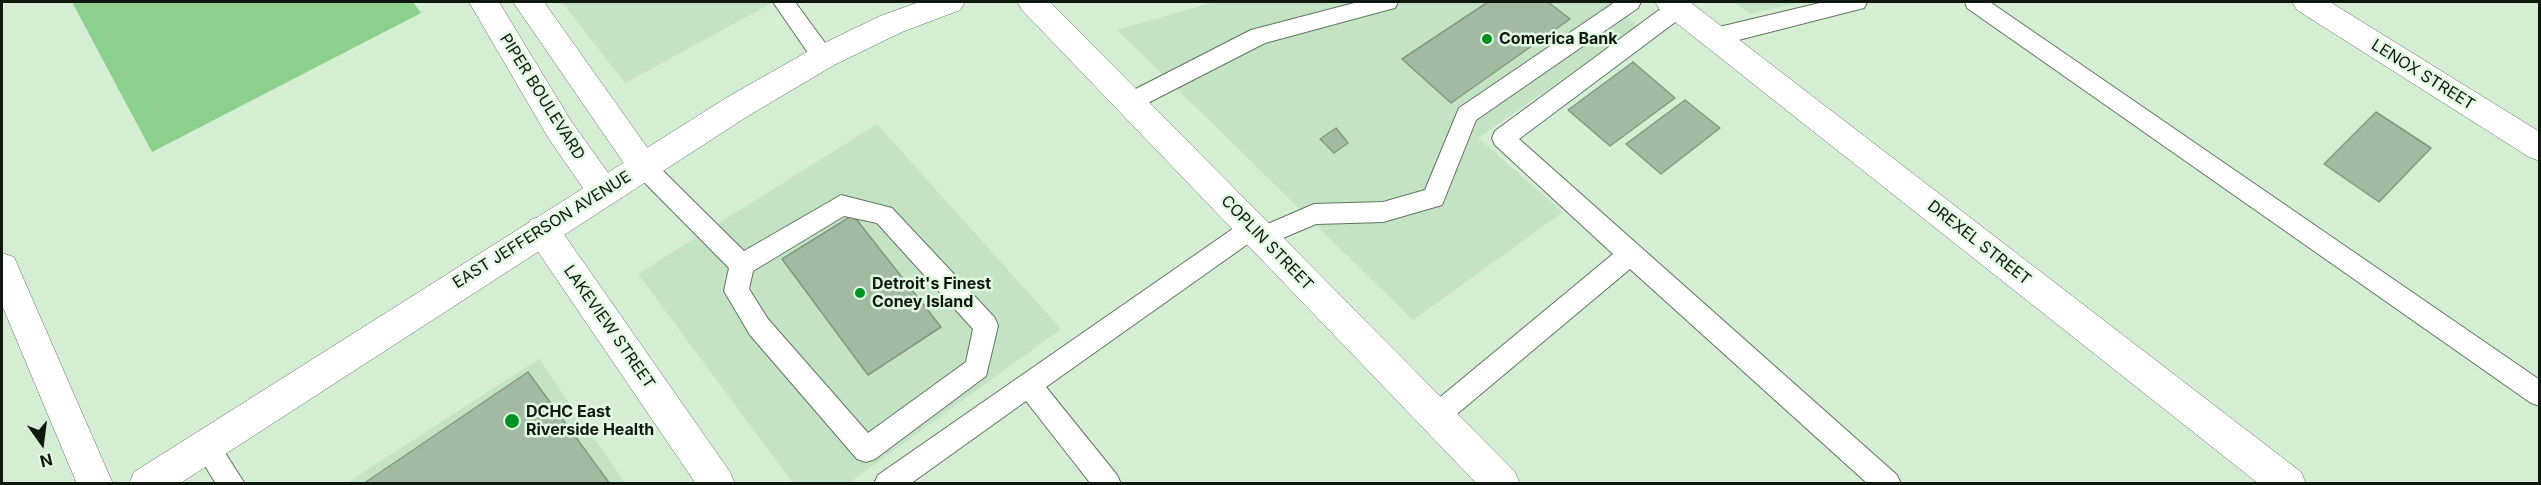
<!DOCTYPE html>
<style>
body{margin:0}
#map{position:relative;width:2541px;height:485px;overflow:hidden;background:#d4edd3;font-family:Inter,sans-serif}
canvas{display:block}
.frame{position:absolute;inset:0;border:3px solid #0f180f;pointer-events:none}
.north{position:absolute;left:12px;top:413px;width:60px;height:60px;-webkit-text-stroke:4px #e1fae1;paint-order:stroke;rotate:166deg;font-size:16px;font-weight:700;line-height:24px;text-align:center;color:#0f180f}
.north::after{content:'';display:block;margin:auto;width:21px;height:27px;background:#0f180f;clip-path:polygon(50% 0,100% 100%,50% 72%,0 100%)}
</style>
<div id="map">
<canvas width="2541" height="485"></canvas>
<div class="frame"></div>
<div class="north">N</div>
</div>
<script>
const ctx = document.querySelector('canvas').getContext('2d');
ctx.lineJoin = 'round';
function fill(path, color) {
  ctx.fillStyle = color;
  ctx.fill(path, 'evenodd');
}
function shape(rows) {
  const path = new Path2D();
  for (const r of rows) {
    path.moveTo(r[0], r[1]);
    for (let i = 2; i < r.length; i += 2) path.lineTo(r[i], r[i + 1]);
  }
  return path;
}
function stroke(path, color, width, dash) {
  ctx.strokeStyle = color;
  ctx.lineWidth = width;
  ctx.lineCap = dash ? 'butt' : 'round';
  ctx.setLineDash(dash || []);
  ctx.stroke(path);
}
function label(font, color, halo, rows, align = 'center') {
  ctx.font = font + ' Inter,sans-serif';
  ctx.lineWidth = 5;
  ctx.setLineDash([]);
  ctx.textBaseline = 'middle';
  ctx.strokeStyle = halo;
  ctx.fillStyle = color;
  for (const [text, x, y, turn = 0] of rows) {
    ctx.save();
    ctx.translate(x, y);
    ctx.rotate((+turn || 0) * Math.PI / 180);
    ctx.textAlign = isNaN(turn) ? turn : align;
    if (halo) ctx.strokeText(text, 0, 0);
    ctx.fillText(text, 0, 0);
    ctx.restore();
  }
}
const built = shape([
 [562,2,774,2,625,83],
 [1214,2,1609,2,1638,26,1478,138,1563,212,1413,320,1117,30],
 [1734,2,1802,2,1750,14],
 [877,124,1061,329,849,483,793,483,638,274],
 [539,359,625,483,345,484]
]);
const green = shape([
 [72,2,413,2,421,13,152,152]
]);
const building = shape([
 [1488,2,1548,2,1570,19,1451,103,1402,59,1488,2],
 [1633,62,1675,98,1610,146,1568,110,1633,62],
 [1685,100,1720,128,1661,174,1626,144,1685,100],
 [2376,112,2431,148,2379,202,2324,164,2376,112],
 [1336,128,1348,143,1334,153,1320,139,1336,128],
 [853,215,941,327,868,375,782,259,853,215],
 [528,372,610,484,363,484,528,372]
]);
const service = shape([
 [773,2,795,2,831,51,834,57,831,63,823,66,815,63,773,2],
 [1358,2,1398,2,1395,8,1387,10,1265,43,1138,108,1130,111,1122,108,1119,102,1122,96,1251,30,1358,2],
 [1615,2,1641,2,1638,8,1476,120,1442,205,1383,222,1316,224,1262,247,1252,241,1046,387,1117,475,1121,484,1091,484,1026,401,910,484,874,484,878,475,1244,221,1252,218,1260,221,1263,226,1314,204,1383,202,1425,190,1459,108,1615,2],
 [1670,2,1684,2,1689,8,1686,14,1519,139,1897,475,1901,484,1868,484,1630,269,1445,424,1436,428,1427,424,1423,416,1427,408,1613,254,1495,145,1492,138,1495,131,1670,2],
 [1824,2,1867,2,1864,8,1856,10,1715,46,1707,43,1704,37,1707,31,1715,28,1824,2],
 [1965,2,1990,2,2540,380,2540,406,2531,403,1967,8,1965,2],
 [643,156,651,159,744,251,841,195,892,208,995,318,998,326,986,376,875,459,866,462,857,459,750,335,724,291,729,268,635,173,631,166,635,159,643,156],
 [844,216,877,223,973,329,966,362,868,433,768,319,749,289,753,271,844,216],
 [206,434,215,437,245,484,216,484,193,446,197,437,206,434]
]);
const minor = shape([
 [469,2,499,2,571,121,614,181,619,191,614,201,603,205,592,201,549,139,469,2],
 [513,2,544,2,654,157,659,166,654,175,643,179,632,175,513,2],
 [1017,2,1050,2,1515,472,1520,484,1477,484,1022,10,1017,2],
 [1655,2,1690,2,2301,472,2306,484,2259,484,1660,10,1655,2],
 [2292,2,2330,2,2540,132,2540,161,2529,157,2297,10,2292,2],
 [542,216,554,220,730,472,735,484,696,484,530,240,526,230,530,220,542,216],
 [2,253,14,257,113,484,77,484,2,305,2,253]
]);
const secondary = shape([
 [919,2,965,2,960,10,902,32,834,65,748,116,179,484,129,484,134,472,726,98,812,49,880,16,919,2]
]);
const markers = [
 [1487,39,6,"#009124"],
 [860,293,6,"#009124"],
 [512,421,8,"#009124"]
];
const poiNames = [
 ["Comerica Bank",1499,39],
 ["Detroit's Finest",872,284],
 ["Coney Island",872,302],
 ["DCHC East",526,412],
 ["Riverside Health",526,430]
];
const streetNames = [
 ["LENOX STREET",2423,75,32],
 ["PIPER BOULEVARD",542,97,58],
 ["EAST JEFFERSON AVENUE",542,230,-32],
 ["COPLIN STREET",1267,243,46],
 ["DREXEL STREET",1979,243,38],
 ["LAKEVIEW STREET",609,327,55]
];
fill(built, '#c4e3c4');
fill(green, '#8cd08e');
fill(building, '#a2baa2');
stroke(building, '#819981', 1.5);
stroke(service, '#5f755f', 2);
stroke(minor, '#5f755f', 1);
stroke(secondary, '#5f755f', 1);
fill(service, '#fff');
fill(minor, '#fff');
fill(secondary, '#fff');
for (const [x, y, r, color] of markers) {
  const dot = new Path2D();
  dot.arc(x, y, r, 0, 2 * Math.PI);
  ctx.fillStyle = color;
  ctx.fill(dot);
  stroke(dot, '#e1fae1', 2);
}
label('bold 16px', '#0f180f', '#e1fae1', poiNames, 'left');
label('16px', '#0f180f', '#e1fae1', streetNames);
</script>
